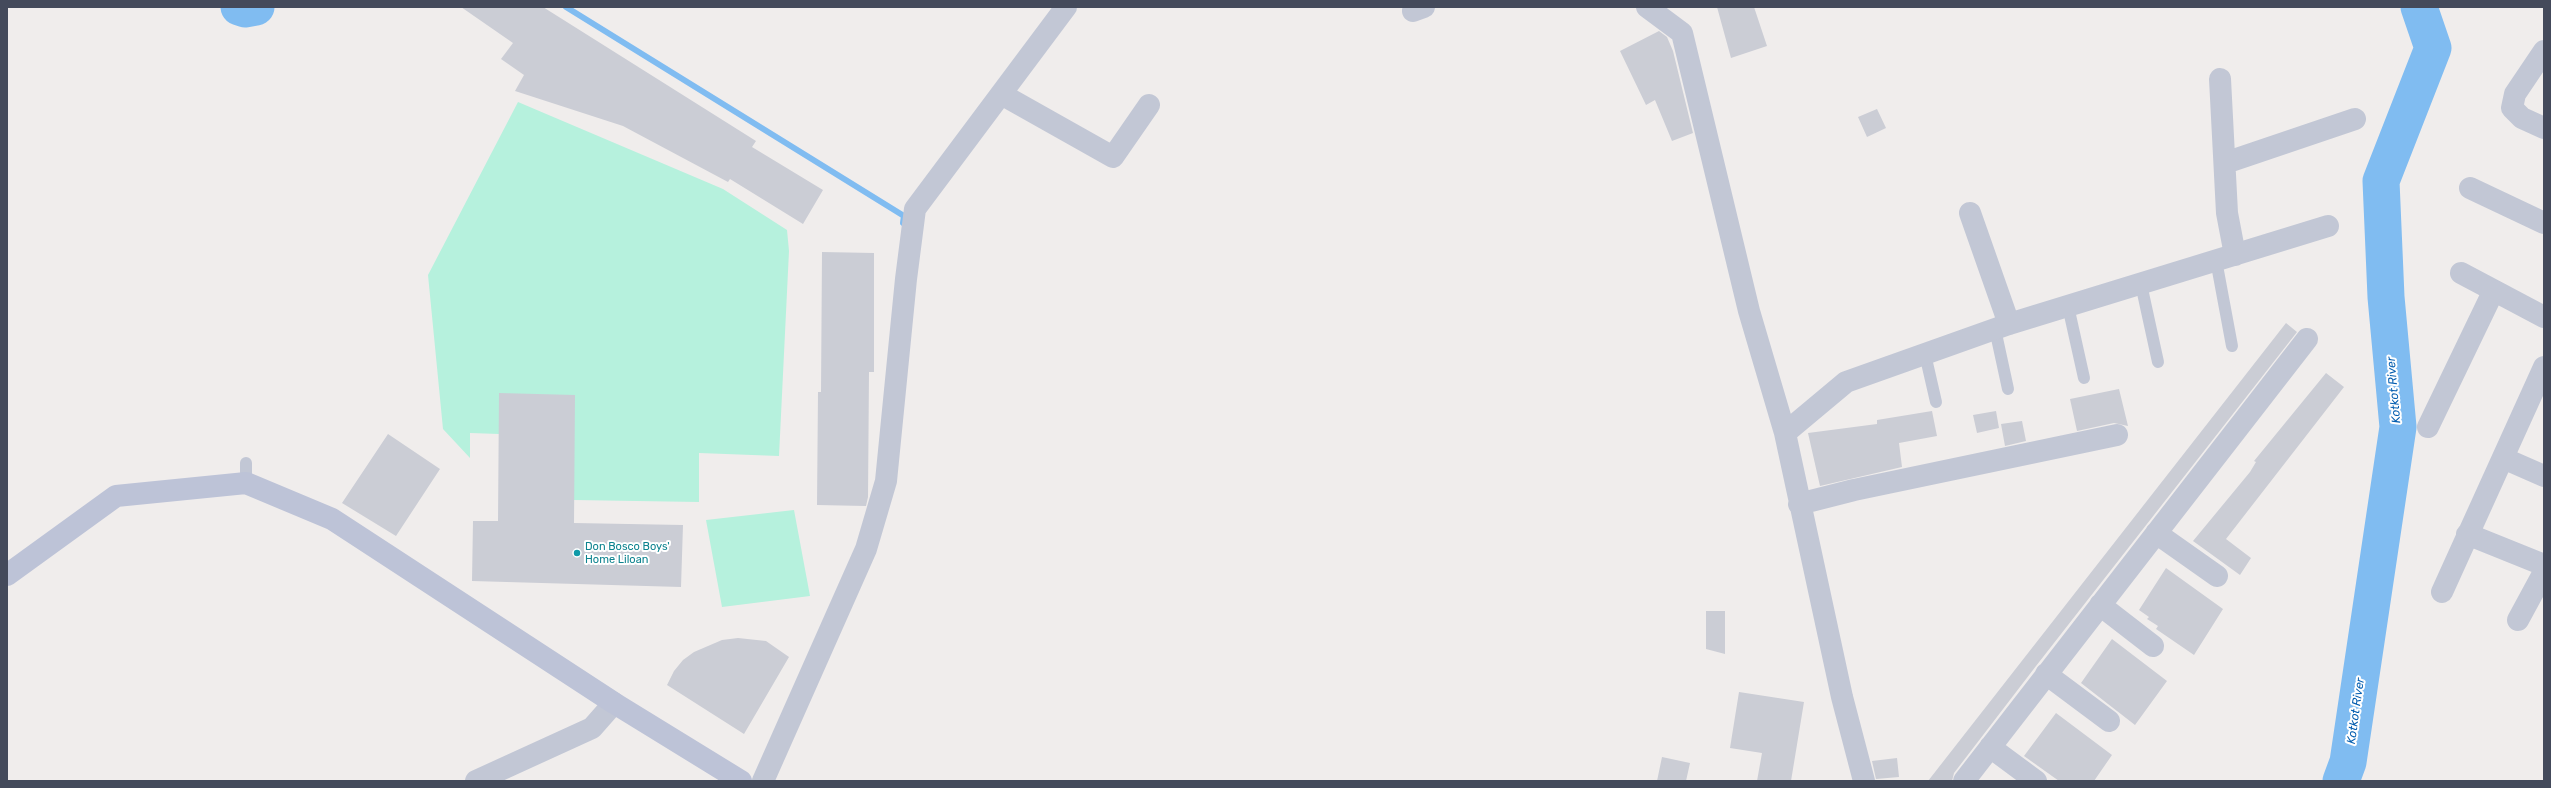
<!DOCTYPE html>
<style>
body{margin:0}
#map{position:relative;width:2551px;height:788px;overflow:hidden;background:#f0edec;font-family:Rubik,sans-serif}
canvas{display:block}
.frame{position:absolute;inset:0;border:8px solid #444a5b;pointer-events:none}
</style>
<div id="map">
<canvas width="2551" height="788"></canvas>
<div class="frame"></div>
</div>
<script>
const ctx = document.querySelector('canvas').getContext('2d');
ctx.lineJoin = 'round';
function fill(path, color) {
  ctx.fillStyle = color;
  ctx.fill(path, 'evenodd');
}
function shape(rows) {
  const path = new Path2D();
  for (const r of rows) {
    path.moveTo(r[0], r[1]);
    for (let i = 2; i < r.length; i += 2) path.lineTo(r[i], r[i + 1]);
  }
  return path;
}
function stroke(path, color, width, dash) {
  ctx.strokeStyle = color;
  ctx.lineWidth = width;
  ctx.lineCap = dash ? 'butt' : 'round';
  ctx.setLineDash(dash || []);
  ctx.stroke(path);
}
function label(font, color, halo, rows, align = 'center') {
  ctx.font = font + ' Rubik,sans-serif';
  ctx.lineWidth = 4;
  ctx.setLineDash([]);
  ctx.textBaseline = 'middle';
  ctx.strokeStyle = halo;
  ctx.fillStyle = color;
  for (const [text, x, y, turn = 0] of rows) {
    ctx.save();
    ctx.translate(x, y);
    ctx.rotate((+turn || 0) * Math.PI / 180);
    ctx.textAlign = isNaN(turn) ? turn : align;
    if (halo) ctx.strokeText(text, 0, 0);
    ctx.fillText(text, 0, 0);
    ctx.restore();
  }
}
const green = shape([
 [518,102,723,189,787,230,789,251,779,456,699,453,699,502,574,500,499,434,470,433,470,458,443,429,428,275],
 [794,510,810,596,722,607,706,520]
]);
const stream = shape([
 [566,7,904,216,903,223]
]);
const river = shape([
 [239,7,245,9,256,7],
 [2341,781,2348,762,2398,427,2386,297,2381,181,2433,48,2419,7]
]);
const building = shape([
 [461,7,543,7,756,141,752,147,823,190,803,224,730,179,728,182,623,126,515,91,524,75,501,59,513,43],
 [1717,7,1754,7,1767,46,1731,58],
 [1659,31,1667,37,1673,51,1693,133,1672,141,1655,100,1646,105,1620,51],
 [1877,109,1886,128,1867,137,1858,117],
 [822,252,874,253,874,372,869,372,868,497,866,506,817,505,818,392,821,392],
 [2286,323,2297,332,2036,666,1954,773,1952,781,1928,781],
 [2326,373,2344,387,2226,539,2251,558,2240,575,2193,541,2250,472,2256,462,2254,461],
 [2119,389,2128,426,2114,423,2077,431,2070,399],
 [499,393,575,395,574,523,683,525,681,587,472,581,473,521,498,521],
 [1932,411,1937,436,1899,443,1902,467,1820,486,1808,433,1877,424,1877,420],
 [1996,411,1999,428,1977,433,1973,415],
 [2022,421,2026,441,2005,446,2001,424],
 [388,434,440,469,396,536,342,503],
 [2166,568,2223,609,2194,655,2156,629,2158,626,2147,619,2149,617,2139,610],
 [1706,611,1725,611,1725,654,1706,649],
 [738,638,766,641,789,657,744,734,667,685,674,671,683,660,694,652,722,640],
 [2112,639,2167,681,2135,725,2081,683],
 [1739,692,1804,702,1791,781,1757,781,1762,753,1730,748],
 [2056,713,2112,755,2094,781,2059,781,2024,756],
 [1662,757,1690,763,1686,781,1657,781],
 [1897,758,1899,777,1876,779,1872,761]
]);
const lane = shape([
 [2216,260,2232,346],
 [2141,284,2158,362],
 [2068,306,2084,378],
 [1995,329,2008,389],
 [1925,354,1936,402],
 [246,463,246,483]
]);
const street = shape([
 [1647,7,1682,33,1749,311,1785,433,1842,697,1864,781],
 [1413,11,1424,7],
 [2544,51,2515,94,2512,108,2522,118,2544,128],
 [2220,79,2227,213,2235,255],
 [1001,94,1113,157,1149,105],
 [2225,163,2355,119],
 [2470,188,2544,223],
 [1970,213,2009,324],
 [2461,273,2544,317],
 [2428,427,2493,292],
 [1785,433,1846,382,2009,324,2328,226],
 [2503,458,2544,476],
 [1799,504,1854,490,2117,435],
 [2156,533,2217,576],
 [2467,534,2544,565],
 [2442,592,2544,367],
 [2100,605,2153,646],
 [2518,620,2544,572],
 [2046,674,2109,721],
 [1990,747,2036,781],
 [476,781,592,728,614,703],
 [763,781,866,549,886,481,906,279,915,209,1066,7],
 [1964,781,2307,339]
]);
const secondary = shape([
 [7,575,116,496,246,483,332,519,614,703,741,781]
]);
const markers = [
 [577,553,4,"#0f9aa8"]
];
const cultureNames = [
 ["Don Bosco Boys'",585,547],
 ["Home Liloan",585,560]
];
const waterNames = [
 ["Kotkot River",2394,390,-95],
 ["Kotkot River",2356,711,-82]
];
fill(green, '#b6f1dd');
stroke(stream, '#80bcf1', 6);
stroke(river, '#80bcf1', 37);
fill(building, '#cbcdd5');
stroke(lane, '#c2c7d5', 12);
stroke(street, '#c2c7d5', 22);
stroke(secondary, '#bdc3d7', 22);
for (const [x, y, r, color] of markers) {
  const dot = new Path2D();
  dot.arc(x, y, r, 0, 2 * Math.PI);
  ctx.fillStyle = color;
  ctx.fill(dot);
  stroke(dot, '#fff', 1.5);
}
label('11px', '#0d838f', '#fff', cultureNames, 'left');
label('italic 12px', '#035daf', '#fff', waterNames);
</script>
